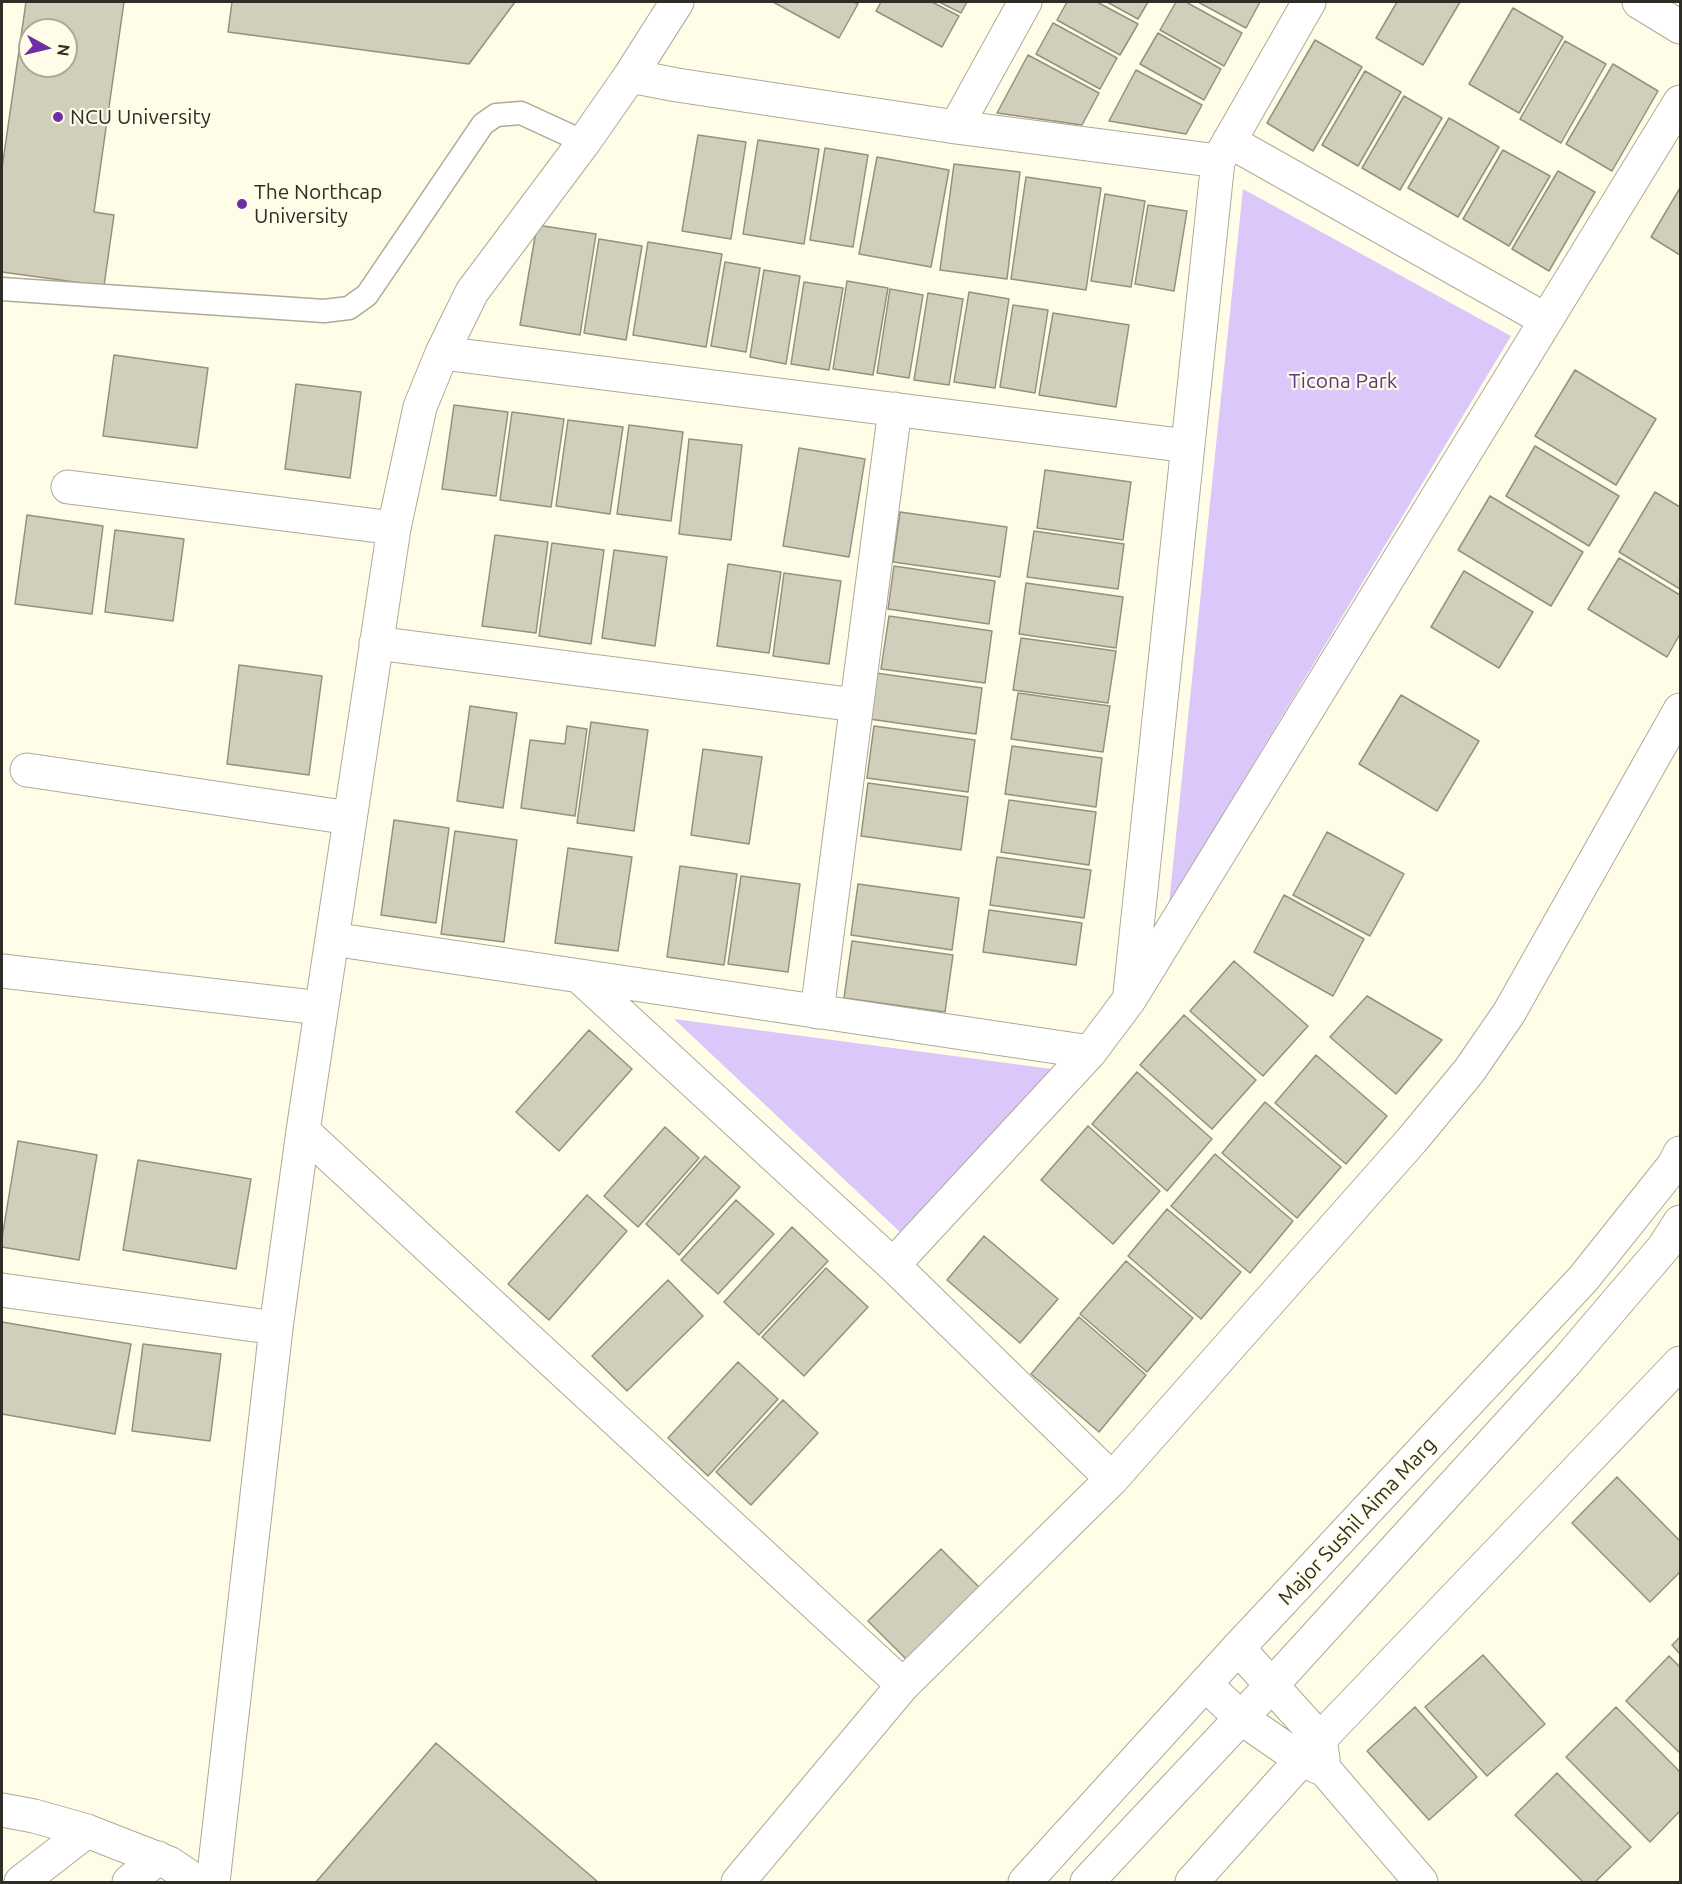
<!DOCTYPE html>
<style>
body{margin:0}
#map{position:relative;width:1682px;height:1884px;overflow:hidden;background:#fffde8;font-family:Ubuntu,sans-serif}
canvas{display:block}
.frame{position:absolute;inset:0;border:3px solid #2e2e26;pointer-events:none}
.north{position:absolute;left:18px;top:18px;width:60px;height:60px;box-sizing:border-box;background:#fffde8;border:2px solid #abaa9a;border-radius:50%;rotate:98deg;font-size:16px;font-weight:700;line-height:24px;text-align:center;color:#2e2e26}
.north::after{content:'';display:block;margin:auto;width:21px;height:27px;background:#6d2fa4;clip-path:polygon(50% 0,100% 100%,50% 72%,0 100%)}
</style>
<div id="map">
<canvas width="1682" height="1884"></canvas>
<div class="frame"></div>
<div class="north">N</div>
</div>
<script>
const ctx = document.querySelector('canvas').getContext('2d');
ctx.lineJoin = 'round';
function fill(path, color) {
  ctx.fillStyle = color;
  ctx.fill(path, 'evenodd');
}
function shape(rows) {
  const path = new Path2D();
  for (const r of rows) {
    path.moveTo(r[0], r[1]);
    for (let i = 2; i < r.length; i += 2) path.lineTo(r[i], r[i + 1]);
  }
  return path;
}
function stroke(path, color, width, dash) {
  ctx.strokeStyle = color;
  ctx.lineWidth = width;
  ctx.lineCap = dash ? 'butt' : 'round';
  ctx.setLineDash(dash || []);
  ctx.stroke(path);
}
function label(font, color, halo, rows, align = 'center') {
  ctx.font = font + ' Ubuntu,sans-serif';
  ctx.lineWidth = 4.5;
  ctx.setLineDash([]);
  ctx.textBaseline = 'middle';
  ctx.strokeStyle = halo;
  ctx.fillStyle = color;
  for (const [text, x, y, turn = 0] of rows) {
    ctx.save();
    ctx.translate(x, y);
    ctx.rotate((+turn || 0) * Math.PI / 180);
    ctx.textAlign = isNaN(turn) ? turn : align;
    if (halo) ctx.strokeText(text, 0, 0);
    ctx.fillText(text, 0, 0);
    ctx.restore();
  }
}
const green = shape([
 [1243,189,1511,336,1169,904,1216,445],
 [674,1019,1052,1069,900,1232]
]);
const building = shape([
 [26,2,124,2,94,212,114,215,104,286,2,272,2,168,26,2],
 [30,30,66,30,66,66,30,66,30,30],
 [232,2,515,2,469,64,228,32,232,2],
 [773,2,853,2,858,4,839,38,773,2],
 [881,2,932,2,959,16,942,47,876,11,881,2],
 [939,2,967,2,961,13,939,2],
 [1067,2,1097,2,1138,24,1120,55,1057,20,1067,2],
 [1107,2,1148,2,1138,19,1107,2],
 [1176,2,1186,2,1242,33,1224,66,1160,30,1176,2],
 [1198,2,1260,2,1246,28,1198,2],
 [1397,2,1460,2,1423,65,1376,38,1397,2],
 [1513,8,1563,37,1519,113,1469,84,1513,8],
 [1053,23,1117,58,1100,89,1036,54,1053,23],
 [1158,33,1221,69,1204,100,1140,64,1158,33],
 [1315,40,1362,67,1313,151,1267,123,1315,40],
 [1565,41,1606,64,1561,143,1520,119,1565,41],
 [1028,55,1099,93,1082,125,997,113,1028,55],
 [1613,64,1658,91,1612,171,1566,144,1613,64],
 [1136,70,1202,105,1186,134,1109,121,1136,70],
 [1365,71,1401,92,1358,166,1322,145,1365,71],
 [1404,96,1442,118,1400,190,1362,168,1404,96],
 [1449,118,1499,147,1458,217,1408,188,1449,118],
 [698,135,746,142,731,239,682,231,698,135],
 [758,140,819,149,804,244,743,234,758,140],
 [825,148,868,155,853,247,810,240,825,148],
 [1503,150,1550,176,1509,246,1463,219,1503,150],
 [877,157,949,170,931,267,859,254,877,157],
 [954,164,1020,172,1007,279,940,270,954,164],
 [1558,171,1595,192,1549,271,1512,249,1558,171],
 [1026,177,1101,188,1086,290,1011,279,1026,177],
 [1680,188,1680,255,1651,237,1680,188],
 [1105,194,1145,201,1131,287,1091,281,1105,194],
 [1148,205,1187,211,1174,291,1135,284,1148,205],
 [537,225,596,234,580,335,520,325,537,225],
 [599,239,642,246,626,340,584,333,599,239],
 [648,242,722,254,706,347,633,335,648,242],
 [725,262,760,268,746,352,711,346,725,262],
 [764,270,800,276,786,364,750,357,764,270],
 [847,281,888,288,873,375,833,369,847,281],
 [804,282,843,288,829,370,791,364,804,282],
 [890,289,923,295,909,378,877,373,890,289],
 [969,292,1009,299,995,388,954,382,969,292],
 [928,293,963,299,949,385,914,380,928,293],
 [1013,305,1048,310,1035,393,1000,387,1013,305],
 [1053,313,1129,325,1116,407,1039,395,1053,313],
 [114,355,208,368,197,448,103,436,114,355],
 [1575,370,1656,419,1616,485,1535,436,1575,370],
 [296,384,361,392,350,478,285,469,296,384],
 [454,405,508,412,496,496,442,489,454,405],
 [512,412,564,419,551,507,500,500,512,412],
 [568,420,623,427,610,514,556,506,568,420],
 [629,425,683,432,671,521,617,514,629,425],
 [689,439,742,445,731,540,679,534,689,439],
 [1535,446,1619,496,1589,546,1506,496,1535,446],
 [799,448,865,459,849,557,783,546,799,448],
 [1045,470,1131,482,1123,540,1037,528,1045,470],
 [1655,492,1680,507,1680,589,1619,552,1655,492],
 [1490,496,1583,552,1551,606,1458,550,1490,496],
 [900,512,1007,527,1000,577,893,562,900,512],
 [27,515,103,526,92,614,15,604,27,515],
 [115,530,184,539,173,621,105,612,115,530],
 [1034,531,1124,544,1118,589,1027,577,1034,531],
 [495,535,548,542,536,633,482,626,495,535],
 [552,543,604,550,591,644,539,636,552,543],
 [614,550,667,557,655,646,602,638,614,550],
 [1619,558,1680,595,1680,634,1667,657,1588,609,1619,558],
 [728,564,781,572,769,653,717,646,728,564],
 [894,566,995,581,989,624,888,609,894,566],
 [1464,571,1533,612,1499,668,1431,627,1464,571],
 [784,573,841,581,829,664,773,656,784,573],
 [1026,583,1123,597,1116,648,1019,634,1026,583],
 [889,616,992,631,985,683,881,669,889,616],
 [1021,638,1116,651,1108,703,1013,690,1021,638],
 [239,665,322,676,309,775,227,764,239,665],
 [876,673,982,688,976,734,869,719,876,673],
 [1018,693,1110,706,1103,752,1011,739,1018,693],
 [1401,695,1479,741,1437,811,1359,764,1401,695],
 [470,706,517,713,503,808,457,801,470,706],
 [591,722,648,730,634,831,577,823,591,722],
 [567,726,587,729,575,816,521,808,530,740,565,744,567,726],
 [874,726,975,740,968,792,867,778,874,726],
 [1012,746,1102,758,1096,807,1005,794,1012,746],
 [703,749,762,757,749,844,691,835,703,749],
 [868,783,968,797,961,850,861,836,868,783],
 [1009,800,1096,812,1089,865,1001,852,1009,800],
 [394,820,449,828,436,923,381,915,394,820],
 [455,831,517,840,504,942,441,934,455,831],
 [1327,832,1404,874,1370,936,1293,895,1327,832],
 [568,848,632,857,618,951,555,943,568,848],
 [997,857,1091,870,1084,918,990,905,997,857],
 [680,866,737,874,724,965,667,957,680,866],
 [741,876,800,884,788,972,728,964,741,876],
 [858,884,959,898,952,950,851,935,858,884],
 [1284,895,1364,939,1333,996,1254,952,1284,895],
 [989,910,1082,923,1076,965,983,952,989,910],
 [852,941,953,955,945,1012,844,998,852,941],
 [1234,961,1308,1026,1263,1076,1190,1011,1234,961],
 [1367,996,1442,1040,1396,1094,1330,1037,1367,996],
 [1184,1015,1256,1080,1212,1129,1140,1065,1184,1015],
 [589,1030,632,1069,559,1151,516,1112,589,1030],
 [1316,1055,1387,1116,1346,1164,1275,1103,1316,1055],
 [1137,1072,1212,1139,1167,1191,1092,1124,1137,1072],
 [1265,1102,1341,1167,1297,1218,1222,1153,1265,1102],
 [1088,1126,1160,1191,1113,1244,1041,1180,1088,1126],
 [665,1127,699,1158,638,1227,604,1196,665,1127],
 [18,1141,97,1155,79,1260,2,1247,2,1238,18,1141],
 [1215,1154,1293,1221,1250,1273,1171,1206,1215,1154],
 [705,1156,740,1187,679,1255,646,1224,705,1156],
 [138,1160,251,1179,236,1269,123,1250,138,1160],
 [587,1195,627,1231,549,1320,508,1284,587,1195],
 [736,1200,774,1234,718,1294,681,1260,736,1200],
 [1167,1209,1241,1272,1201,1319,1128,1256,1167,1209],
 [792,1227,828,1261,759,1335,724,1302,792,1227],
 [984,1236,1058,1299,1020,1343,947,1280,984,1236],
 [1126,1261,1193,1318,1147,1372,1080,1314,1126,1261],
 [826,1268,868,1307,804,1376,762,1337,826,1268],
 [668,1280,703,1316,627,1391,592,1356,668,1280],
 [1079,1317,1146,1375,1099,1432,1031,1374,1079,1317],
 [2,1322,131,1344,115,1434,2,1414,2,1322],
 [143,1344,221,1354,210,1441,132,1431,143,1344],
 [738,1362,778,1399,708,1476,668,1438,738,1362],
 [783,1400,818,1433,751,1505,716,1472,783,1400],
 [1617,1477,1680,1541,1680,1572,1650,1602,1572,1523,1617,1477],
 [941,1549,981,1589,908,1661,868,1621,941,1549],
 [1680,1637,1680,1654,1672,1645,1680,1637],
 [1483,1655,1545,1724,1487,1776,1425,1707,1483,1655],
 [1669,1656,1680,1667,1680,1753,1626,1701,1669,1656],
 [1415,1707,1477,1777,1429,1820,1367,1751,1415,1707],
 [1616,1707,1680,1772,1680,1811,1650,1842,1566,1757,1616,1707],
 [436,1743,598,1882,316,1882,436,1743],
 [1557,1773,1631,1847,1595,1882,1583,1882,1515,1815,1557,1773]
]);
const service = shape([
 [2,289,324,311,349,308,367,295,483,124,496,115,521,113,584,142]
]);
const minor = shape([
 [1639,2,1680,27],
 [630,76,677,85,956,127,1218,161],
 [956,127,1025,2],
 [1229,141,1546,320],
 [442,353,1188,446],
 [68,487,394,528],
 [376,643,856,705],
 [27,770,350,818],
 [332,939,1090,1052],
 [2,971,321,1008],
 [579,976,893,1265,1112,1479],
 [1130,993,1218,161,1309,2],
 [817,1012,895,409],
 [303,1131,903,1685],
 [893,1265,1090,1052,1129,1000,1680,102],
 [2,1290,276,1328],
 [1238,1648,1320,1739,1323,1759],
 [1205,1684,1241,1718,1302,1760,1325,1770,1421,1882],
 [2,1810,34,1816,87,1831,169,1863,197,1882],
 [21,1882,87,1831],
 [129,1882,158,1858],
 [213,1882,276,1328,303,1131,394,528,420,407,442,353,472,292,584,142,630,76,677,2],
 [738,1882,903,1685,1112,1479,1412,1140,1469,1071,1509,1013,1680,710],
 [1192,1882,1320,1739,1680,1363]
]);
const tertiary = shape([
 [1025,1882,1238,1648,1583,1279,1674,1165,1680,1153],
 [1087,1882,1271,1686,1565,1363,1664,1247,1680,1222]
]);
const markers = [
 [58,117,6,"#6d2fa4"],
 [242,204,6,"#6d2fa4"]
];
const poiNames = [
 ["NCU University",70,117],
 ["The Northcap",254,192],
 ["University",254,216]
];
const parkNames = [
 ["Ticona Park",1343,381]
];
const streetNames = [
 ["Major Sushil Aima Marg",1357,1521,-47]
];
fill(green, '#dcc7fa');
fill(building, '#d1cfbb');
stroke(building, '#93917f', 1.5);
stroke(service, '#adab98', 25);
stroke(minor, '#adab98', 35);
stroke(tertiary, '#adab98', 35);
stroke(service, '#fff', 22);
stroke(minor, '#fff', 33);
stroke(tertiary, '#fff', 33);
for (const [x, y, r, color] of markers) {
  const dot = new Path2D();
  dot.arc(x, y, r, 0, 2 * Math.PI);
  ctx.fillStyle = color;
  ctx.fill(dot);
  stroke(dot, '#fffde8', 2);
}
label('21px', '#2e2e26', '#fffde8', poiNames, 'left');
label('21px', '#5d3984', '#fffde8', parkNames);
label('21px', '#2e2e26', '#fffde8', streetNames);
</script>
